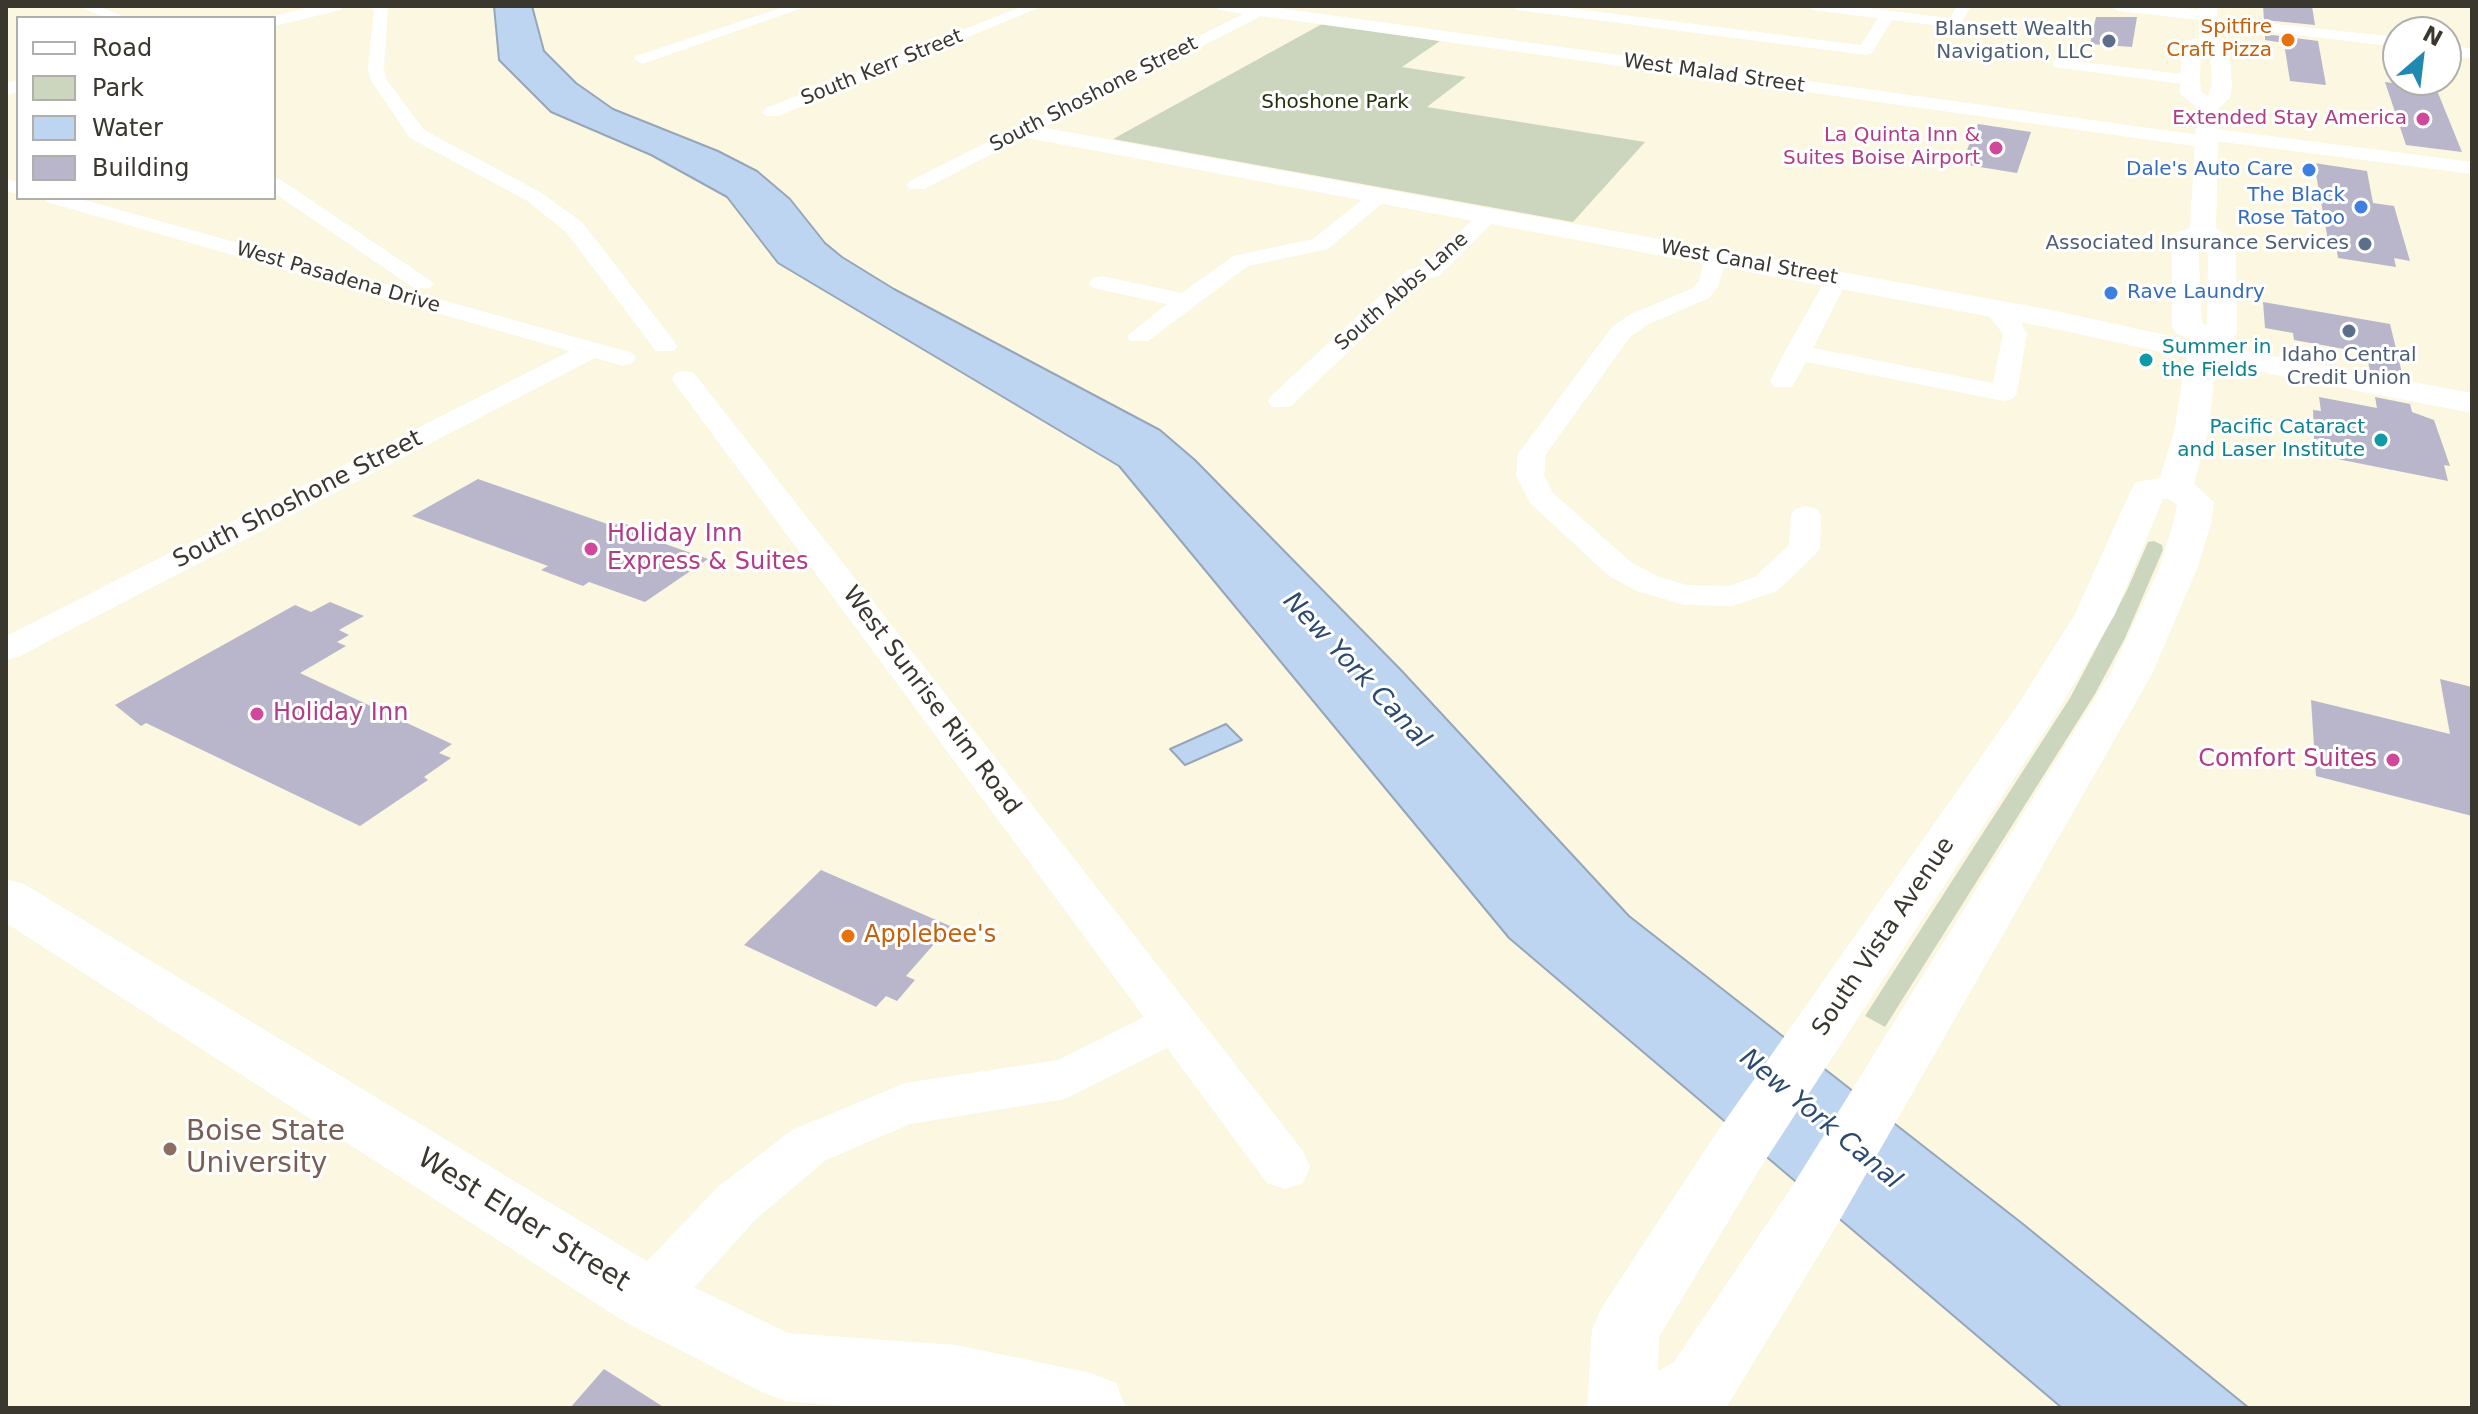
<!DOCTYPE html>
<style>
body{margin:0}
#map{position:relative;width:2478px;height:1414px;overflow:hidden;background:#fcf7e1;font-family:"DejaVu Sans",sans-serif}
canvas{display:block}
.frame{position:absolute;inset:0;border:8px solid #3a372f;pointer-events:none}
.legend{position:absolute;left:16px;top:16px;width:260px;height:184px;box-sizing:border-box;background:#fff;border:2px solid #b0afac;margin:0;padding:10px 14px;list-style:none;font-size:24px;color:#3a372f}
.legend li{display:flex;align-items:center;gap:16px;height:40px}
.legend b{width:40px;border:2px solid #b0afac}
.north{position:absolute;left:2382px;top:16px;width:80px;height:80px;box-sizing:border-box;background:#fff;border:2px solid #b0afac;border-radius:50%;rotate:28deg;font-size:22px;font-weight:700;line-height:32px;text-align:center;color:#3a372f}
.north::after{content:'';display:block;margin:auto;width:28px;height:36px;background:#2089b1;clip-path:polygon(50% 0,100% 100%,50% 72%,0 100%)}
</style>
<div id="map">
<canvas width="2478" height="1414"></canvas>
<div class="frame"></div>
<ul class="legend">
<li><b style="height:10px;background:#fff"></b>Road</li>
<li><b style="height:22px;background:#ccd6be"></b>Park</li>
<li><b style="height:22px;background:#bed5f2"></b>Water</li>
<li><b style="height:22px;background:#b9b6cb"></b>Building</li>
</ul>
<div class="north">N</div>
</div>
<script>
const ctx = document.querySelector('canvas').getContext('2d');
ctx.lineJoin = 'round';
function fill(path, color) {
  ctx.fillStyle = color;
  ctx.fill(path, 'evenodd');
}
function shape(rows) {
  const path = new Path2D();
  for (const r of rows) {
    path.moveTo(r[0], r[1]);
    for (let i = 2; i < r.length; i += 2) path.lineTo(r[i], r[i + 1]);
  }
  return path;
}
function stroke(path, color, width, dash) {
  ctx.strokeStyle = color;
  ctx.lineWidth = width;
  ctx.lineCap = dash ? 'butt' : 'round';
  ctx.setLineDash(dash || []);
  ctx.stroke(path);
}
function label(font, color, halo, rows, align = 'center') {
  ctx.font = font + ' "DejaVu Sans",sans-serif';
  ctx.lineWidth = 6;
  ctx.setLineDash([]);
  ctx.textBaseline = 'middle';
  ctx.strokeStyle = halo;
  ctx.fillStyle = color;
  for (const [text, x, y, turn = 0] of rows) {
    ctx.save();
    ctx.translate(x, y);
    ctx.rotate((+turn || 0) * Math.PI / 180);
    ctx.textAlign = isNaN(turn) ? turn : align;
    if (halo) ctx.strokeText(text, 0, 0);
    ctx.fillText(text, 0, 0);
    ctx.restore();
  }
}
const green = shape([
 [1322,24,1440,41,1402,67,1466,77,1427,107,1645,142,1573,222,1113,139],
 [2154,541,2162,545,2163,550,2125,638,2095,694,1885,1027,1865,1016,2070,698,2127,590,2148,542]
]);
const water = shape([
 [494,6,532,6,544,51,576,83,613,109,718,151,757,171,790,199,825,243,842,257,894,289,1160,430,1195,460,1401,670,1629,916,2023,1224,2249,1408,2062,1408,1509,938,1119,466,778,263,727,197,651,155,551,112,499,60,494,6],
 [1226,724,1242,740,1185,765,1170,749,1226,724]
]);
const building = shape([
 [2263,6,2312,6,2315,25,2264,20],
 [2096,17,2137,17,2132,47,2090,44],
 [2265,34,2318,41,2326,85,2290,81,2284,43,2265,40],
 [2385,82,2436,88,2462,152,2406,145],
 [1978,124,2031,132,2017,173,1961,164],
 [2314,163,2367,171,2373,203,2394,206,2410,261,2394,258,2396,267,2338,258,2336,247,2329,246],
 [2263,302,2390,324,2403,377,2370,371,2366,353,2294,340,2293,333,2265,328],
 [2319,397,2377,408,2375,397,2410,404,2412,412,2434,420,2450,466,2444,465,2448,481,2327,457,2325,441,2314,439,2313,410,2321,411],
 [478,479,613,526,620,522,659,536,654,540,708,559,645,602,589,582,583,586,541,570,548,566,412,516],
 [330,602,364,616,339,630,349,635,337,642,346,646,300,673,452,744,439,753,451,758,424,777,428,780,360,826,146,723,141,726,115,705,295,605,311,612],
 [2440,679,2472,687,2472,816,2316,776,2311,700,2450,734],
 [821,870,950,926,906,976,915,980,897,1001,886,996,876,1007,744,945],
 [604,1369,665,1408,570,1408]
]);
const street = shape([
 [78,6,99,6,127,18,106,18,78,6],
 [370,6,385,6,388,10,384,68,386,79,424,130,540,192,582,222,674,341,677,346,674,351,656,351,566,232,526,200,410,138,370,79,368,68,374,11,370,6],
 [787,6,808,6,648,62,642,64,634,59,636,56,787,6],
 [1023,6,1043,6,778,116,766,116,763,112,766,108,1023,6],
 [1213,6,1264,6,2200,135,2201,130,2208,128,2472,162,2472,174,2216,141,2215,146,2208,148,1261,16,924,189,910,189,907,185,910,181,1243,14,1220,10,1213,6],
 [1511,6,1553,6,1861,45,1878,18,1813,10,1806,6,1850,6,1950,18,1957,6,1971,6,1960,26,1955,28,1892,20,1872,53,1866,55,1518,10,1511,6],
 [2208,17,2398,37,2398,47,2203,24,2201,21,2208,17],
 [2446,44,2472,49,2472,59,2446,54,2446,44],
 [2059,59,2190,75,2198,80,2190,85,2053,67,2053,61,2059,59],
 [274,178,281,180,434,283,430,288,414,288,274,193,274,178],
 [6,179,18,182,18,194,6,191,6,179],
 [1379,190,1386,192,1389,196,1386,200,1328,249,1248,266,1148,341,1130,341,1127,336,1167,304,1093,288,1089,283,1093,278,1101,276,1182,293,1233,256,1313,239,1372,192,1379,190],
 [44,198,77,198,632,353,636,358,632,363,623,366,595,358,18,657,6,660,6,636,570,351,47,202,44,198],
 [1488,210,1498,216,1495,220,1439,276,1424,280,1290,407,1272,407,1268,401,1272,395,1408,270,1423,266,1481,212,1488,210],
 [1716,250,1727,257,1718,287,1709,298,1647,325,1630,337,1546,454,1544,475,1553,493,1631,562,1659,577,1687,585,1729,586,1755,577,1789,545,1791,515,1795,509,1806,506,1817,509,1821,515,1820,548,1815,555,1777,591,1732,606,1685,605,1637,591,1609,576,1530,503,1516,475,1518,454,1612,327,1629,315,1693,288,1699,281,1705,257,1716,250],
 [1837,272,1845,274,1848,279,1813,348,1993,383,2003,334,1983,308,1987,303,2003,303,2017,315,2027,334,2017,393,2013,399,2004,401,1806,362,1792,387,1774,387,1770,381,1784,353,1826,279,1829,274,1837,272],
 [685,371,694,373,1303,1151,1310,1167,1303,1183,1285,1189,1267,1183,1167,1048,1065,1099,910,1124,826,1160,755,1220,667,1318,648,1325,629,1318,621,1299,629,1280,719,1186,792,1130,905,1083,1058,1060,1144,1017,676,385,672,379,676,373,685,371]
]);
const secondary = shape([
 [313,6,344,6,341,10,274,26,274,18,267,18,313,6],
 [2109,6,2167,6,2209,11,2218,16,2209,21,2118,11,2109,6],
 [18,80,18,92,6,95,6,83,18,80],
 [1024,124,2051,310,2203,343,2472,393,2472,413,2203,361,2051,328,1016,136,1013,131,1016,126,1024,124],
 [6,879,24,884,671,1276,788,1333,956,1345,1091,1373,1116,1383,1126,1408,870,1408,784,1401,760,1391,625,1322,6,923,6,879]
]);
const primary = shape([
 [2199,6,2217,6,2218,40,2229,48,2232,85,2230,98,2219,108,2216,228,2232,240,2236,258,2237,333,2233,339,2219,343,2208,432,2194,484,2214,502,2211,524,2197,569,2152,674,1837,1225,1726,1408,1587,1408,1592,1330,1602,1307,1717,1132,2019,703,2075,614,2131,490,2136,482,2160,478,2174,432,2189,339,2176,333,2172,327,2172,239,2176,233,2190,228,2197,107,2180,94,2180,80,2182,45,2185,41,2199,38,2199,6],
 [2206,49,2210,51,2212,85,2208,96,2201,91,2200,80,2201,50,2206,49],
 [2202,242,2206,244,2208,258,2207,325,2202,323,2198,243,2202,242],
 [2163,499,2168,499,2177,505,2173,524,2159,569,2110,674,1793,1185,1674,1362,1658,1371,1659,1337,1759,1170,2058,711,2115,614,2163,499]
]);
const markers = [
 [2288,40,8,"#e8710a"],
 [2109,41,8,"#5c6f8a"],
 [2423,119,8,"#d1479c"],
 [1996,148,8,"#d1479c"],
 [2309,170,8,"#3f7fe0"],
 [2361,207,8,"#3f7fe0"],
 [2365,244,8,"#5c6f8a"],
 [2111,293,8,"#3f7fe0"],
 [2349,331,8,"#5c6f8a"],
 [2146,360,8,"#0f9aa8"],
 [2381,440,8,"#0f9aa8"],
 [591,549,8,"#d1479c"],
 [257,714,8,"#d1479c"],
 [2393,760,8,"#d1479c"],
 [848,936,8,"#e8710a"],
 [170,1149,8,"#8d6e63"]
];
const farFoodnames = [
 ["Spitfire",2272,28],
 ["Craft Pizza",2272,51]
];
const farServicenames = [
 ["Blansett Wealth",2093,30],
 ["Navigation, LLC",2093,53],
 ["Associated Insurance Services",2349,244],
 ["Idaho Central",2349,356,"center"],
 ["Credit Union",2349,379,"center"]
];
const farStreetnames = [
 ["South Kerr Street",882,68,-22],
 ["West Malad Street",1714,74,8],
 ["South Shoshone Street",1094,95,-27],
 ["West Canal Street",1749,263,10],
 ["West Pasadena Drive",338,278,16],
 ["South Abbs Lane",1402,292,-41]
];
const farParknames = [
 ["Shoshone Park",1335,103]
];
const farHotelnames = [
 ["Extended Stay America",2407,119],
 ["La Quinta Inn &",1980,136],
 ["Suites Boise Airport",1980,159]
];
const farShopnames = [
 ["Dale's Auto Care",2293,170],
 ["The Black",2345,196],
 ["Rose Tatoo",2345,219],
 ["Rave Laundry",2127,293,"left"]
];
const farCulturenames = [
 ["Summer in",2162,348],
 ["the Fields",2162,371],
 ["Pacific Cataract",2365,428,"right"],
 ["and Laser Institute",2365,451,"right"]
];
const streetNames = [
 ["South Shoshone Street",298,500,-27],
 ["West Sunrise Rim Road",931,701,53],
 ["South Vista Avenue",1884,937,-56]
];
const hotelNames = [
 ["Holiday Inn",607,535],
 ["Express & Suites",607,563],
 ["Holiday Inn",273,714],
 ["Comfort Suites",2377,760,"right"]
];
const foodNames = [
 ["Applebee's",864,936]
];
const waterNames = [
 ["New York Canal",1356,671,47],
 ["New York Canal",1820,1120,40]
];
const nearEducationnames = [
 ["Boise State",186,1133],
 ["University",186,1165]
];
const nearStreetnames = [
 ["West Elder Street",523,1221,32]
];
fill(green, '#ccd6be');
fill(water, '#bed5f2');
stroke(water, '#96a6b8', 2);
fill(building, '#b9b6cb');
fill(street, '#fff');
fill(secondary, '#fff');
fill(primary, '#fff');
for (const [x, y, r, color] of markers) {
  const dot = new Path2D();
  dot.arc(x, y, r, 0, 2 * Math.PI);
  ctx.fillStyle = color;
  ctx.fill(dot);
  stroke(dot, '#fff', 3);
}
label('20px', '#c56008', '#fff', farFoodnames, 'right');
label('20px', '#4e5e75', '#fff', farServicenames, 'right');
label('20px', '#3a372f', '#fff', farStreetnames);
label('20px', '#243009', '#fff', farParknames);
label('20px', '#b23c85', '#fff', farHotelnames, 'right');
label('20px', '#366cbe', '#fff', farShopnames, 'right');
label('20px', '#0d838f', '#fff', farCulturenames, 'left');
label('24px', '#3a372f', '#fff', streetNames);
label('24px', '#b23c85', '#fff', hotelNames, 'left');
label('24px', '#c56008', '#fff', foodNames, 'left');
label('italic 26px', '#2b4a72', '#fff', waterNames);
label('28px', '#785e54', '#fff', nearEducationnames, 'left');
label('28px', '#3a372f', '#fff', nearStreetnames);
</script>
